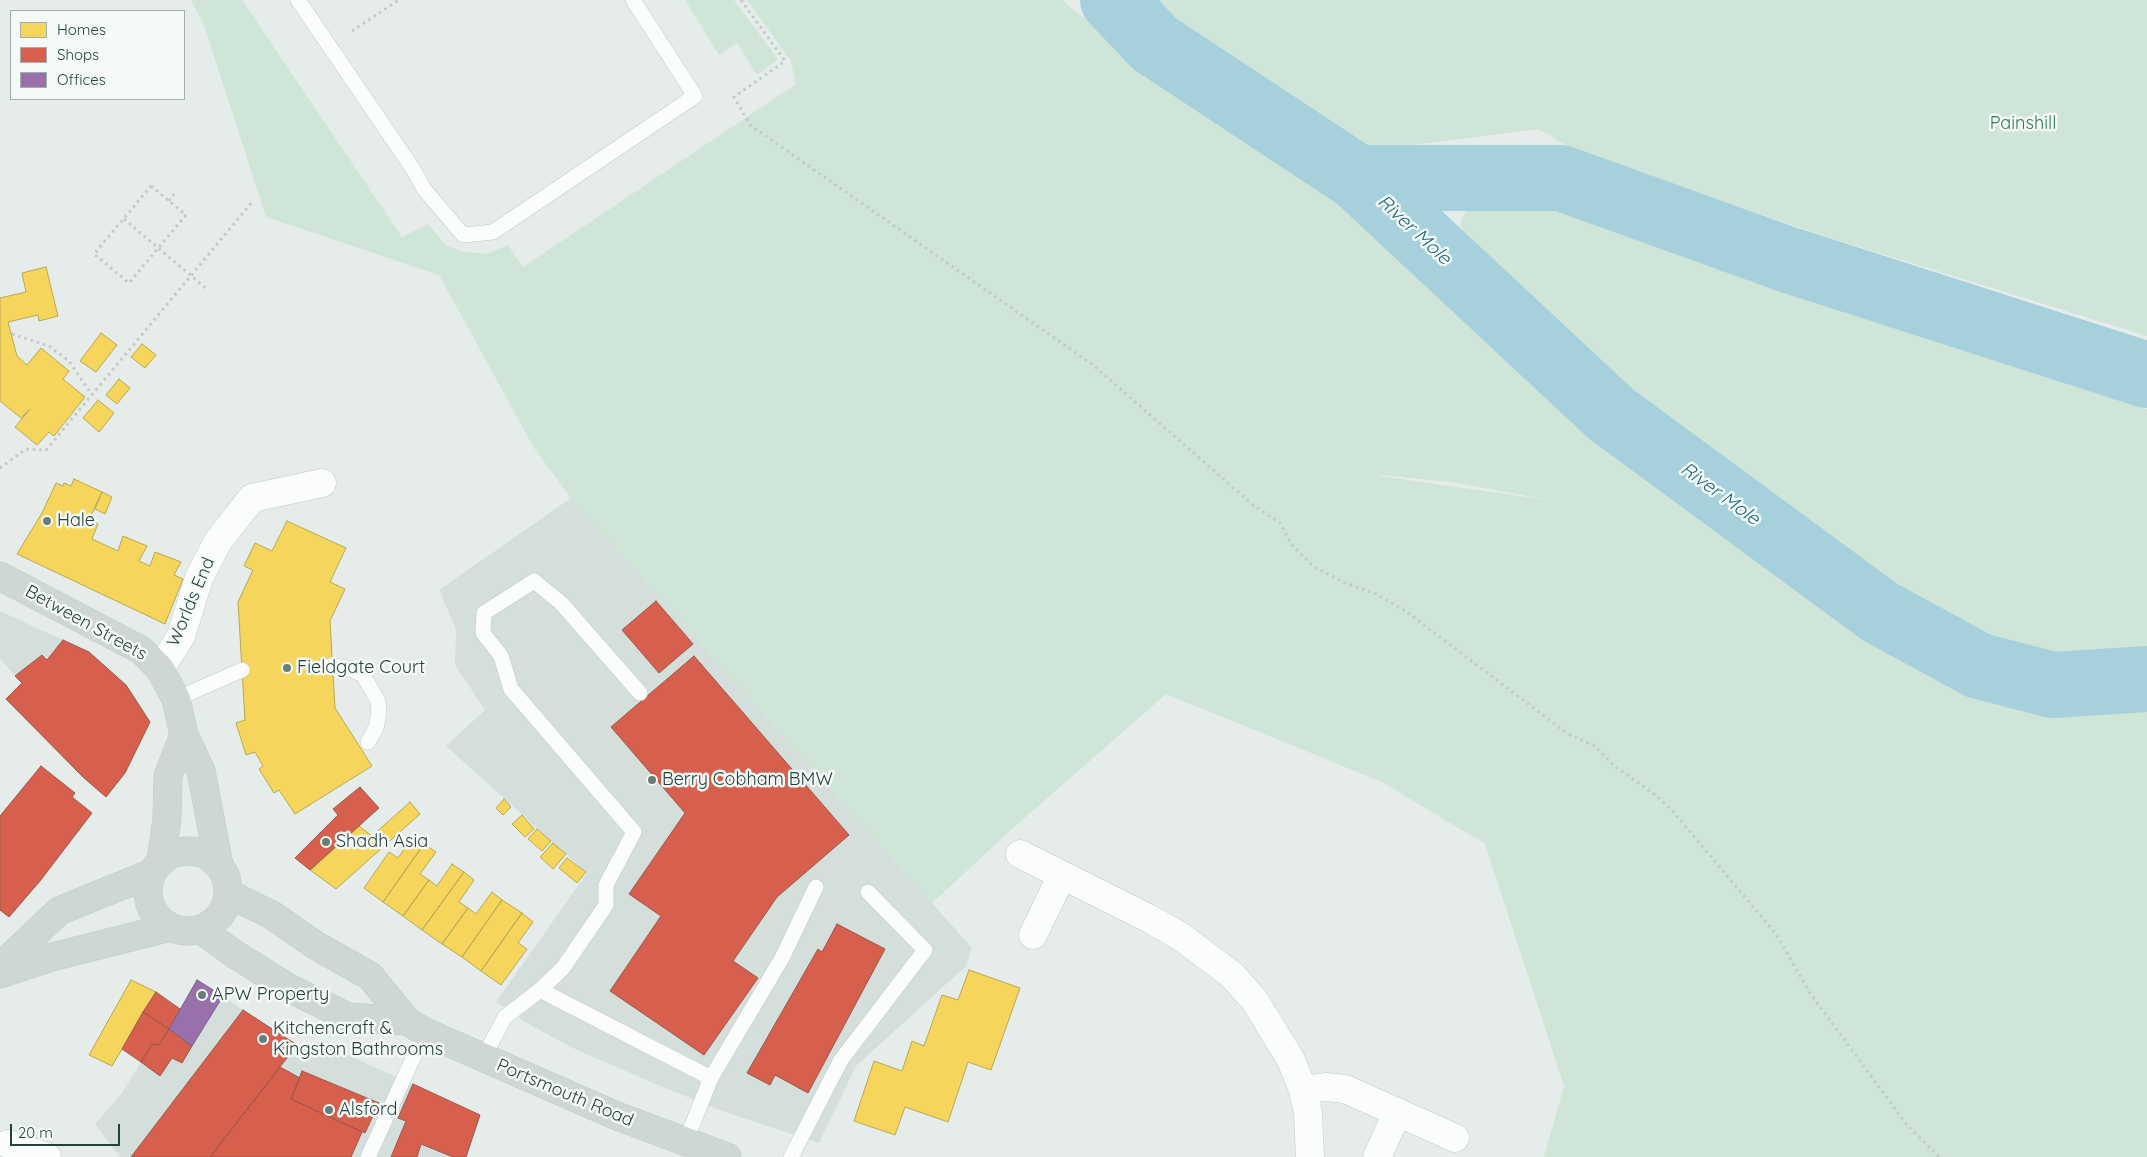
<!DOCTYPE html>
<style>
body{margin:0}
#map{position:relative;width:2147px;height:1157px;overflow:hidden;background:#e6ece9;font-family:Quicksand,sans-serif}
canvas{display:block}
.legend{position:absolute;left:10px;top:10px;width:175px;height:90px;box-sizing:border-box;background:#f5faf8;border:1px solid #a1b0ac;margin:0;padding:6px 9px;list-style:none;font-size:15px;color:#22423b}
.legend li{display:flex;align-items:center;gap:10px;height:25px}
.legend b{width:25px;border:1px solid #a1b0ac}
.scale{position:absolute;left:10px;top:1124px;width:110px;height:22px;box-sizing:border-box;border:2px solid #22423b;border-top:0;padding-left:6px;font-size:15px;line-height:18px;white-space:nowrap;color:#22423b;-webkit-text-stroke:4px #f5faf8;paint-order:stroke}
</style>
<div id="map">
<canvas width="2147" height="1157"></canvas>
<ul class="legend">
<li><b style="height:14px;background:#f6d55c"></b>Homes</li>
<li><b style="height:14px;background:#d6604d"></b>Shops</li>
<li><b style="height:14px;background:#9970ab"></b>Offices</li>
</ul>
<div class="scale">20 m</div>
</div>
<script>
const ctx = document.querySelector('canvas').getContext('2d');
ctx.lineJoin = 'round';
function fill(path, color) {
  ctx.fillStyle = color;
  ctx.fill(path, 'evenodd');
}
function shape(rows) {
  const path = new Path2D();
  for (const r of rows) {
    if (r.length === 3) {
      path.moveTo(r[0] + r[2], r[1]);
      path.arc(r[0], r[1], r[2], 0, 2 * Math.PI);
      continue;
    }
    path.moveTo(r[0], r[1]);
    for (let i = 2; i < r.length; i += 2) path.lineTo(r[i], r[i + 1]);
  }
  return path;
}
function stroke(path, color, width, dash) {
  ctx.strokeStyle = color;
  ctx.lineWidth = width;
  ctx.lineCap = dash ? 'butt' : 'round';
  ctx.setLineDash(dash || []);
  ctx.stroke(path);
}
function label(font, color, halo, rows, align = 'center') {
  ctx.font = font + ' Quicksand,sans-serif';
  ctx.lineWidth = 5;
  ctx.setLineDash([]);
  ctx.textBaseline = 'middle';
  ctx.strokeStyle = halo;
  ctx.fillStyle = color;
  for (const [text, x, y, turn = 0] of rows) {
    ctx.save();
    ctx.translate(x, y);
    ctx.rotate((+turn || 0) * Math.PI / 180);
    ctx.textAlign = isNaN(turn) ? turn : align;
    if (halo) ctx.strokeText(text, 0, 0);
    ctx.fillText(text, 0, 0);
    ctx.restore();
  }
}
const built = shape([
 [571,498,972,948,966,966,856,1066,819,1143,722,1111,660,1086,573,1048,525,1022,496,1002,587,873,446,746,485,710,455,665,456,629,439,590],
 [0,611,89,652,126,685,150,722,125,773,106,797,84,778,6,699,22,683,0,659],
 [197,980,297,1045,319,1042,480,1115,466,1157,120,1157,95,1124,122,1093,152,1044,160,1044]
]);
const green = shape([
 [191,0,242,0,402,237,428,224,446,245,460,251,486,254,508,245,523,267,796,84,791,61,747,0,1063,0,1068,6,1316,183,1513,346,1775,568,1977,691,2015,705,2147,697,2147,1157,1544,1157,1564,1086,1485,844,1382,782,1166,694,1013,828,932,903,571,498,534,448,439,275,266,217,204,25],
 [1379,475,1451,482,1555,501,1380,476],
 [685,0,734,0,778,59,757,75,737,43,719,55],
 [1143,0,2147,0,2147,336,1824,236,1577,152,1539,129,1351,153,1160,24],
 [1493,203,1550,210,1681,240,2147,409,2147,661,2055,664,1971,640,1706,467,1576,354,1473,248,1460,225,1468,205]
]);
const homes = shape([
 [46,267,58,316,39,321,38,315,8,322,17,356,27,365,41,348,69,371,63,379,85,397,54,436,49,432,37,445,15,427,30,409,21,418,0,401,0,298,26,292,22,273,46,267],
 [101,333,117,345,96,372,80,361,101,333],
 [142,344,156,355,145,368,131,357,142,344],
 [119,379,130,388,117,404,106,395,119,379],
 [98,400,114,413,99,432,83,418,98,400],
 [74,479,102,492,89,520,98,524,92,539,118,551,123,536,147,546,139,561,150,566,155,552,181,562,174,575,183,579,165,624,17,554,42,513,56,483,63,486,64,483,71,486,74,479],
 [102,492,112,497,105,514,95,509,102,492],
 [287,521,346,548,330,582,345,589,330,621,335,708,372,766,295,814,279,790,274,793,259,769,263,766,255,752,246,755,236,723,245,720,238,602,253,570,244,566,255,543,272,551,287,521],
 [504,799,511,807,503,815,496,808,504,799],
 [410,802,420,814,336,889,310,870,359,826,372,836,410,802],
 [522,815,534,829,525,837,512,824,522,815],
 [537,829,551,841,542,851,528,839,537,829],
 [413,836,424,844,383,902,364,888,389,852,398,858,413,836],
 [553,843,566,854,553,869,540,857,553,843],
 [424,844,436,852,420,874,429,880,403,916,383,902,424,844],
 [567,858,586,872,577,883,559,868,567,858],
 [452,864,464,872,422,930,403,916,429,880,437,886,452,864],
 [464,872,474,880,459,902,468,908,442,944,422,930,464,872],
 [492,892,502,900,462,957,442,944,468,908,476,914,492,892],
 [502,900,522,913,481,971,462,957,502,900],
 [522,913,533,922,518,943,527,949,501,985,481,971,522,913],
 [969,970,1020,988,991,1070,968,1062,948,1122,905,1107,895,1135,854,1121,874,1061,902,1071,912,1041,924,1046,942,995,958,1000,969,970],
 [131,980,156,992,112,1066,89,1055,131,980]
]);
const shops = shape([
 [656,601,693,644,659,673,622,630,656,601],
 [63,640,89,652,126,685,150,722,125,773,106,797,84,778,6,699,22,683,15,676,42,655,47,660,63,640],
 [694,656,849,835,777,897,733,961,758,978,704,1055,610,991,661,916,629,894,685,813,611,727,694,656],
 [41,766,75,793,72,797,92,813,40,881,9,917,0,910,0,816,41,766],
 [360,787,379,808,310,870,295,858,338,815,333,809,360,787],
 [837,924,885,949,808,1093,775,1075,770,1085,747,1073,818,949,822,952,837,924],
 [156,992,180,1009,169,1029,143,1012,156,992],
 [243,1010,297,1045,210,1157,131,1157,243,1010],
 [143,1012,169,1029,159,1045,152,1044,141,1062,122,1049,143,1012],
 [169,1029,192,1046,182,1063,172,1058,160,1076,141,1062,152,1044,159,1045,169,1029],
 [280,1067,300,1078,291,1099,362,1132,351,1157,210,1157,280,1067],
 [302,1071,379,1103,365,1133,291,1099,302,1071],
 [413,1084,480,1115,466,1157,453,1157,421,1144,417,1157,391,1157,406,1121,398,1118,413,1084]
]);
const offices = shape([
 [197,980,223,996,192,1046,169,1029,197,980]
]);
const river = shape([
 [1113,0,1155,44,1358,178,1611,414,1880,612,1979,666,2053,685,2147,679],
 [1358,178,1561,178,1786,259,2147,375]
]);
const path = shape([
 [741,0,785,61,734,97,750,125,1093,365,1253,505,1280,523,1292,545,1313,566,1345,583,1376,594,1404,610,1568,734,1595,746,1613,765,1654,794,1670,808,1776,934,1810,993,1907,1125,1939,1157],
 [352,31,399,0],
 [151,186,186,215,129,283,94,254,151,186],
 [169,201,174,194],
 [124,219,208,290],
 [12,334,49,346,69,361,92,395],
 [0,468,26,449,46,450,253,201]
]);
const lane = shape([
 [298,0,413,169,424,189,463,235,493,232,695,96,633,0],
 [332,665,351,669,363,675,378,701,379,713,376,728,368,742],
 [176,699,242,670],
 [540,990,711,1078,782,958,816,887],
 [483,1058,505,1017,540,990,563,968,606,905,606,885,634,832,511,689,501,656,483,633,484,613,534,581,561,603,640,693],
 [685,1143,711,1078],
 [368,1157,425,1032],
 [791,1157,841,1060,925,950,868,892]
]);
const street = shape([
 [160,669,181,636,199,578,218,541,252,498,322,483],
 [1020,854,1150,919,1180,936,1232,975,1255,1001,1291,1060,1303,1090,1308,1113,1310,1157],
 [1033,935,1062,875],
 [1303,1090,1325,1087,1345,1089,1455,1138],
 [8,1144,47,1157],
 [1377,1157,1397,1113]
]);
const primary = shape([
 [0,576,141,650,160,669,176,699,184,735,201,771,219,865],
 [188,891,40],
 [161,861,167,818,168,776,184,735],
 [229,894,272,915,315,945,370,976,407,1021,425,1032,617,1116,727,1157],
 [201,930,236,955,287,987,348,1017,407,1021],
 [0,967,59,911,152,873],
 [0,974,52,957,171,927]
]);
const markers = [
 [47,521,5,"#677e78"],
 [287,668,5,"#677e78"],
 [652,780,5,"#677e78"],
 [326,842,5,"#677e78"],
 [202,995,5,"#677e78"],
 [263,1039,5,"#677e78"],
 [329,1110,5,"#677e78"]
];
const parkNames = [
 ["Painshill",2023,124]
];
const poiNames = [
 ["Hale",57,521],
 ["Fieldgate Court",297,668],
 ["Berry Cobham BMW",662,780],
 ["Shadh Asia",336,842],
 ["APW Property",212,995],
 ["Kitchencraft &",273,1029],
 ["Kingston Bathrooms",273,1050],
 ["Alsford",339,1110]
];
const streetNames = [
 ["Worlds End",191,602,-67],
 ["Between Streets",86,623,29],
 ["Portsmouth Road",565,1093,23]
];
const waterNames = [
 ["River Mole",1414,230,43],
 ["River Mole",1720,494,36]
];
fill(built, '#d4deda');
fill(green, '#cfe5d7');
fill(homes, '#f6d55c');
stroke(homes, '#b6a952', 1);
fill(shops, '#d6604d');
stroke(shops, '#a05748', 1);
fill(offices, '#9970ab');
stroke(offices, '#756289', 1);
stroke(river, '#a6d1dc', 66);
stroke(lane, '#c3c9c7', 16);
stroke(street, '#c3c9c7', 29);
stroke(primary, '#c2cbc8', 29);
stroke(path, '#c2cbc9', 3, [2.5, 4]);
stroke(lane, '#fbfcfc', 15);
stroke(street, '#fbfcfc', 28);
stroke(primary, '#ced7d5', 28);
for (const [x, y, r, color] of markers) {
  const dot = new Path2D();
  dot.arc(x, y, r, 0, 2 * Math.PI);
  ctx.fillStyle = color;
  ctx.fill(dot);
  stroke(dot, '#f5faf8', 2);
}
label('18px', '#2a7b4d', '#f5faf8', parkNames);
label('18px', '#22423b', '#f5faf8', poiNames, 'left');
label('18px', '#22423b', '#f5faf8', streetNames);
label('italic 19px', '#196a81', '#f5faf8', waterNames);
</script>
